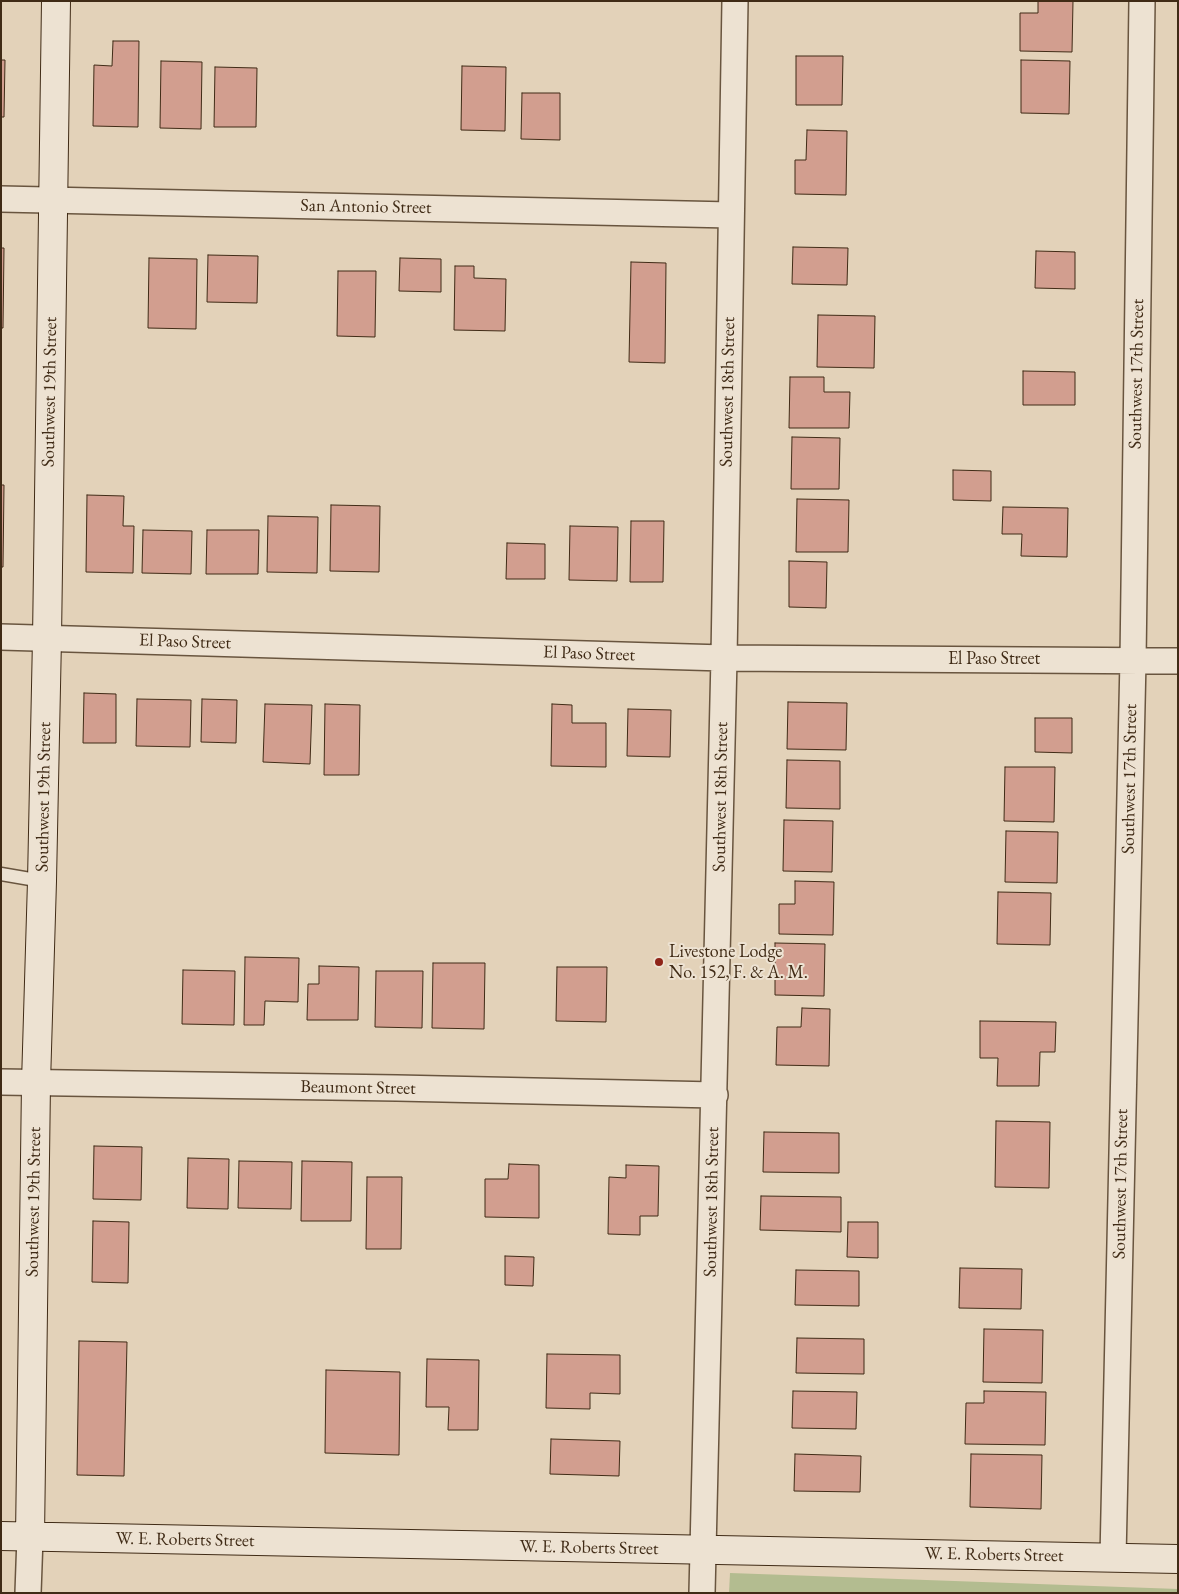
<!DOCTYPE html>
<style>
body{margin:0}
#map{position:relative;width:1179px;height:1594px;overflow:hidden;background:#e3d2b9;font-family:"EB Garamond",serif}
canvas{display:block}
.frame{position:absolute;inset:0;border:2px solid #402b16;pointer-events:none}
</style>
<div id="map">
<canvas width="1179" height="1594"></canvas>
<div class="frame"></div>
</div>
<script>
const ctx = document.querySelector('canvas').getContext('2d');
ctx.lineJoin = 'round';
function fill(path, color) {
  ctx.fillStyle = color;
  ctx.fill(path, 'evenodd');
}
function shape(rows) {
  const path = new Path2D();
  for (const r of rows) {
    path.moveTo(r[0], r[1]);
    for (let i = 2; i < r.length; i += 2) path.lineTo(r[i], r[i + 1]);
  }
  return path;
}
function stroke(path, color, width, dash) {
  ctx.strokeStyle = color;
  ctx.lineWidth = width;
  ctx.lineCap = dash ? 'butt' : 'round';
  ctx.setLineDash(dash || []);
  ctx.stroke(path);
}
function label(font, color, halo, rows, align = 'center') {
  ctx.font = font + ' "EB Garamond",serif';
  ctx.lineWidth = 4;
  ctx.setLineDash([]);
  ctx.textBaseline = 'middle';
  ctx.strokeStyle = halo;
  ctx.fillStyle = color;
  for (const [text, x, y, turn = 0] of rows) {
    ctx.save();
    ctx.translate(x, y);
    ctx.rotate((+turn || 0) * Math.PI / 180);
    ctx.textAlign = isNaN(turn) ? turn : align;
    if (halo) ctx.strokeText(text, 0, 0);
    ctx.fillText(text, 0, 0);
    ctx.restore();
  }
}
const green = shape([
 [730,1573,1178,1589,1178,1593,729,1593]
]);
const building = shape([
 [1038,1,1073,1,1072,52,1020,51,1020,13,1038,13,1038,1],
 [113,41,139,41,138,127,93,126,94,65,112,66,113,41],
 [796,56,843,56,842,105,796,105,796,56],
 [1,60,5,60,4,117,1,117,1,60],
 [1021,60,1070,61,1069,114,1021,113,1021,60],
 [161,61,202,62,201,129,160,128,161,61],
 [462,66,506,67,505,131,461,130,462,66],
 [215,67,257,68,256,127,214,127,215,67],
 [522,93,560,93,560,140,521,139,522,93],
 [807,130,847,131,846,195,795,194,795,160,806,160,807,130],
 [793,247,848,248,847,285,792,284,793,247],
 [1,248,4,248,3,328,1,328,1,248],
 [1036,251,1075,252,1075,289,1035,288,1036,251],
 [208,255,258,256,257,303,207,302,208,255],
 [149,258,197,259,196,329,148,328,149,258],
 [400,258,441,259,441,292,399,291,400,258],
 [631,262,666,263,665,363,629,362,631,262],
 [455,266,474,266,474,278,506,279,505,331,454,330,455,266],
 [338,271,376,271,375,337,337,336,338,271],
 [818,315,875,316,874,368,817,367,818,315],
 [1023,371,1075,372,1075,405,1023,405,1023,371],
 [790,377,824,377,824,392,850,392,849,428,789,428,790,377],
 [792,437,840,438,839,489,791,489,792,437],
 [953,470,991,471,991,501,953,500,953,470],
 [1,485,4,485,3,567,1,567,1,485],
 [87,495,124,496,123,526,134,526,133,573,86,572,87,495],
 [797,499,849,500,848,552,796,552,797,499],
 [331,505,380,506,379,572,330,571,331,505],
 [1003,507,1068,508,1067,557,1021,556,1022,534,1002,534,1003,507],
 [268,516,318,517,317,573,267,572,268,516],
 [631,521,664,521,663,582,630,582,631,521],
 [570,526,618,527,617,581,569,580,570,526],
 [143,530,192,531,191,574,142,573,143,530],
 [207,530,259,530,258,574,206,574,207,530],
 [507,543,545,544,545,579,506,579,507,543],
 [789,561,827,562,826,608,789,607,789,561],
 [84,693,116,694,116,743,83,743,84,693],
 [137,699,191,700,190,747,136,746,137,699],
 [202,699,237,700,236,743,201,742,202,699],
 [788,702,847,703,846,750,787,749,788,702],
 [265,704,312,705,310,764,263,762,265,704],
 [325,704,360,705,359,775,324,775,325,704],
 [552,704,572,705,572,723,606,723,606,767,551,766,552,704],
 [628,709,671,710,670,757,627,756,628,709],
 [1035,718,1072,718,1072,753,1035,752,1035,718],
 [787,760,840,761,840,809,786,808,787,760],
 [1005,767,1055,767,1054,822,1004,821,1005,767],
 [784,820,833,821,832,872,783,871,784,820],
 [1006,831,1058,832,1057,883,1005,882,1006,831],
 [795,881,834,882,833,935,779,934,779,904,795,904,795,881],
 [998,892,1051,893,1050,945,997,944,998,892],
 [775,943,825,944,824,996,775,995,775,943],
 [245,957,299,958,298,1002,265,1001,264,1025,244,1025,245,957],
 [433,963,485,963,484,1029,432,1028,433,963],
 [319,966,359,967,358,1020,307,1020,308,984,319,984,319,966],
 [557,967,607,967,606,1022,556,1021,557,967],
 [183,970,235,971,234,1025,182,1024,183,970],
 [376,971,423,971,422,1028,375,1027,376,971],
 [802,1008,830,1009,829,1066,776,1065,777,1027,801,1027,802,1008],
 [980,1021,1056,1022,1055,1052,1040,1052,1039,1086,997,1086,998,1058,980,1058,980,1021],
 [996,1121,1050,1122,1049,1188,995,1187,996,1121],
 [764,1132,839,1133,839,1173,763,1172,764,1132],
 [94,1146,142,1147,141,1200,93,1199,94,1146],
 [188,1158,229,1159,228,1209,187,1208,188,1158],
 [239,1161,292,1162,291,1209,238,1208,239,1161],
 [302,1161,352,1162,351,1221,301,1221,302,1161],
 [509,1164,539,1165,539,1218,485,1217,485,1179,508,1179,509,1164],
 [626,1165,659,1166,658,1216,640,1216,640,1235,608,1234,609,1177,626,1178,626,1165],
 [367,1177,402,1177,401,1249,366,1249,367,1177],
 [761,1196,841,1197,841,1232,760,1230,761,1196],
 [93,1221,129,1222,128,1283,92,1282,93,1221],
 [848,1222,878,1222,878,1258,847,1257,848,1222],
 [505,1256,534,1257,533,1286,505,1285,505,1256],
 [960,1268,1022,1269,1021,1309,959,1308,960,1268],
 [796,1270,859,1271,859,1306,795,1305,796,1270],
 [984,1329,1043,1330,1042,1383,983,1382,984,1329],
 [797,1338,864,1339,864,1374,796,1373,797,1338],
 [79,1341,127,1342,124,1476,77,1475,79,1341],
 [547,1354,620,1355,620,1394,590,1393,590,1409,546,1408,547,1354],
 [427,1359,479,1360,478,1430,448,1430,449,1407,426,1407,427,1359],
 [326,1370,400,1372,399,1455,325,1453,326,1370],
 [793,1391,857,1392,856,1429,792,1428,793,1391],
 [984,1391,1046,1392,1045,1445,965,1444,966,1403,984,1403,984,1391],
 [551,1439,620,1441,619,1476,550,1474,551,1439],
 [795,1454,861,1456,860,1492,794,1491,795,1454],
 [971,1454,1042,1455,1041,1509,970,1507,971,1454]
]);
const lane = shape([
 [1,874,42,881]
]);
const street = shape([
 [1,199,731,215],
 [1,637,724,658,1178,661],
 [1,1082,397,1088,715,1095],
 [1113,1557,1133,660,1142,1],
 [28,1593,30,1537],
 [702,1593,724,658,735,1]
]);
const secondary = shape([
 [1,1536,1178,1559],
 [30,1537,36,1083,42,881,47,638,56,1]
]);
const markers = [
 [659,962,5,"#8f2418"]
];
const streetNames = [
 ["San Antonio Street",366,207,1],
 ["Southwest 17th Street",1137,374,-89],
 ["Southwest 19th Street",50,392,-89],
 ["Southwest 18th Street",728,392,-89],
 ["El Paso Street",185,642,2],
 ["El Paso Street",589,654,2],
 ["El Paso Street",994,659],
 ["Southwest 17th Street",1130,779,-89],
 ["Southwest 19th Street",44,797,-89],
 ["Southwest 18th Street",721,797,-89],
 ["Beaumont Street",358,1088,1],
 ["Southwest 17th Street",1121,1184,-89],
 ["Southwest 19th Street",34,1202,-89],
 ["Southwest 18th Street",712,1202,-89],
 ["W. E. Roberts Street",185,1540,1],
 ["W. E. Roberts Street",589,1548,1],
 ["W. E. Roberts Street",994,1555,1]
];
const poiNames = [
 ["Livestone Lodge",669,952],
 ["No. 152, F. & A. M.",669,973]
];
fill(green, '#b3bc90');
fill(building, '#d29e8f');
stroke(building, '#402b16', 1);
stroke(lane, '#69553f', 15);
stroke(street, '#69553f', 28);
stroke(secondary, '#402b16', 30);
stroke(lane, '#ede2d2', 12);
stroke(street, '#ede2d2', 25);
stroke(secondary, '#ede2d2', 28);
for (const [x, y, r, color] of markers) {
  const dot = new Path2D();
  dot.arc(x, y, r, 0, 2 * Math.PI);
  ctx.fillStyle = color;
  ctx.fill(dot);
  stroke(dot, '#ede2d2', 2);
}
label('18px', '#402b16', '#ede2d2', streetNames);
label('18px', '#402b16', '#ede2d2', poiNames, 'left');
</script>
